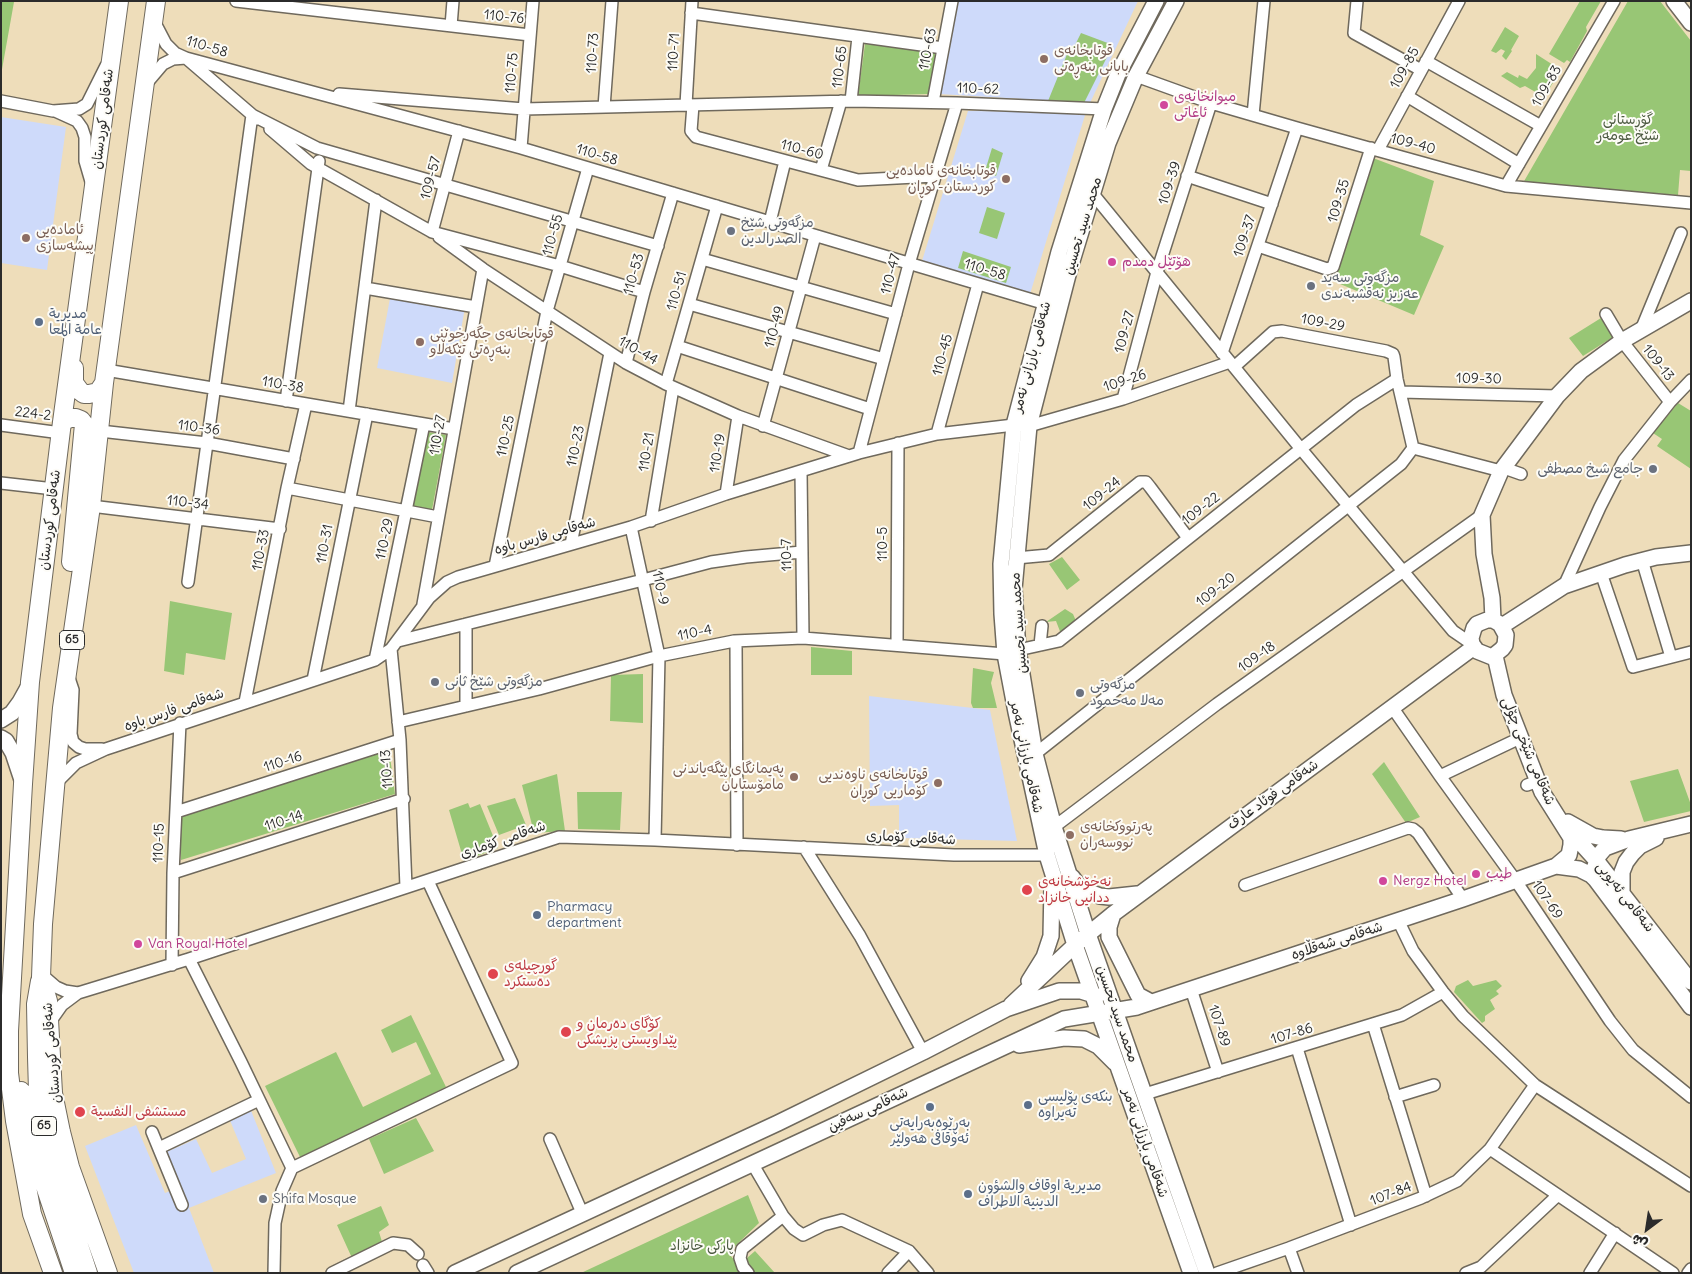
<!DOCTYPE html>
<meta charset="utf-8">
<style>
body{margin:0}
#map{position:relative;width:1692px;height:1274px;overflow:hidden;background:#eeddba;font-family:Delius,"Playpen Sans Arabic",sans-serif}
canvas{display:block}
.frame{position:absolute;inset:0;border:2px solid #2b2b2b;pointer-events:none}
.north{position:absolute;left:1622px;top:1204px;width:50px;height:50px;-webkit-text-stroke:4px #fdfcf7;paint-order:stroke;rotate:211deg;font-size:14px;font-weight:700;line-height:20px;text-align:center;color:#2b2b2b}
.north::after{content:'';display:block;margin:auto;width:18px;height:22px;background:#2b2b2b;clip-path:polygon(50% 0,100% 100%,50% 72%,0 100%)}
</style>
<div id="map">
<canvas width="1692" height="1274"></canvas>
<div class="frame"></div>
<div class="north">ش</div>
</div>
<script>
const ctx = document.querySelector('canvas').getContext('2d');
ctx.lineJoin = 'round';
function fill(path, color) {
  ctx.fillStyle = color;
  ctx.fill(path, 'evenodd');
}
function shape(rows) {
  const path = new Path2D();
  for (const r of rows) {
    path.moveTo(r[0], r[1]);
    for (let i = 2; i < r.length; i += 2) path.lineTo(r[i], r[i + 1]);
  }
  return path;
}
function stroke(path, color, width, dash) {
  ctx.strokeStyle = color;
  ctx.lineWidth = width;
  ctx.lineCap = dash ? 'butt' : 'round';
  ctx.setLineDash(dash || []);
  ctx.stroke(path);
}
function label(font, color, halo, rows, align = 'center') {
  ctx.font = font + ' Delius,"Playpen Sans Arabic",sans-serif';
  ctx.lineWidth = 4;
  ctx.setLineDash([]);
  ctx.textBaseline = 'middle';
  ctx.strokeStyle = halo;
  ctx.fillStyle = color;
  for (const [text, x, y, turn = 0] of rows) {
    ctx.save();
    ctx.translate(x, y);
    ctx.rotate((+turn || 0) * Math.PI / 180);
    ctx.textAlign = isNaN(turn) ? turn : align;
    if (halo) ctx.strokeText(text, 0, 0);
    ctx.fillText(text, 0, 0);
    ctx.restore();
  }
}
const built = shape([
 [958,1,1138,1,1090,103,939,94],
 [968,111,1086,112,1030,294,922,261],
 [1,117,66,127,47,270,1,263],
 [391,293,465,307,452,383,377,368],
 [869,696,990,710,1017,841,899,838,899,805,870,806],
 [250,1108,276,1173,189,1208,214,1273,134,1273,85,1146,136,1125,165,1193,180,1187,164,1153,196,1139,212,1173,246,1159,229,1118]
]);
const green = shape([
 [1,1,14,2,1,75],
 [1580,1,1601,1,1586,27,1587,31,1570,62,1567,60,1564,63,1549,54],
 [1628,1,1660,1,1691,41,1691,171,1680,170,1678,195,1523,183],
 [1505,27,1519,36,1511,50,1512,51,1506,60,1502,56,1505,51,1501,49,1496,53,1491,51],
 [1081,33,1113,45,1084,103,1048,101,1070,47,1075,45],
 [865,44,936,52,930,94,858,96],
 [1536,54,1561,70,1544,97,1525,86,1520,88,1501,76,1507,72,1518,78,1519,75,1527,79,1536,68],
 [992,148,1003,153,996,176,985,171],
 [1373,158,1434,181,1420,235,1444,246,1414,315,1333,281],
 [987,207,1005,213,997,239,979,233],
 [963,251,1011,267,1006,283,958,268],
 [1601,318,1618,334,1583,356,1569,338],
 [1678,403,1691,411,1691,469,1657,446,1662,439,1653,433],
 [428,432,446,435,432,510,413,506],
 [1062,557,1080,580,1067,590,1049,564],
 [170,601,232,613,225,660,186,653,184,675,164,671],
 [1065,609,1073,614,1076,621,1061,634,1056,621,1046,622],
 [811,647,852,651,852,675,811,675],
 [973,668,994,672,991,683,997,708,973,708,971,703],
 [643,674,643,723,610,721,611,675],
 [389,749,395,794,181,860,180,816],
 [1384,762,1420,817,1406,823,1372,774],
 [1678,769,1691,805,1691,811,1644,822,1630,781],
 [557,774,565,831,534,833,522,785],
 [577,792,622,792,620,830,578,829],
 [515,798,526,825,499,835,487,806],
 [468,803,470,808,480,804,498,848,464,861,449,810],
 [1468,980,1473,986,1496,980,1502,986,1496,991,1499,994,1490,1000,1495,1009,1485,1016,1485,1021,1482,1023,1454,992,1456,986],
 [411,1015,446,1087,301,1159,265,1086,336,1052,363,1107,431,1074,416,1042,392,1053,381,1030],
 [416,1118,434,1151,384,1174,369,1139],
 [748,1195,759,1223,728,1253,739,1265,755,1251,775,1273,581,1273],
 [381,1206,389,1225,379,1232,383,1245,352,1258,337,1225]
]);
const minor = shape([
 [236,1,530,35],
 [1357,1,1354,33,1421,70],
 [691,13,943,48],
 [154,21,166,44,175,53,186,58,521,148,1046,304],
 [451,26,453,1],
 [1426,61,1541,126],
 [1136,76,1211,103,1297,128,1506,186,1691,203],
 [146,84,163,64,173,59,186,58,257,119],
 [339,94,524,109,851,101,957,103,1104,109],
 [1407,96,1519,164],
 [1,101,53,111,79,109,87,104,106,66],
 [851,101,858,37],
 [933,102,952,1],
 [686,105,692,1],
 [693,105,691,131,696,137,858,180,935,176],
 [604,107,612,1],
 [55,111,77,121,82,128,85,137,85,161,92,185],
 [1253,115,1264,1],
 [270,129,311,164,432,232,560,266,644,292],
 [521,148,533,1],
 [1378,150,1459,1],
 [821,170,841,101],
 [1187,176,1272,204],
 [1506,186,1614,1],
 [1093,194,1301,449,1453,631,1472,644],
 [770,222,785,161],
 [432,232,459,131],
 [439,237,483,269,626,363,666,384,738,416,849,456],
 [1258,246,1327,269,1333,267,1371,148],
 [702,259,896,314],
 [365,288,476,307],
 [689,304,884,359],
 [1606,314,1622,341,1670,402],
 [1641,330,1681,233],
 [677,346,870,409],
 [1222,353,1297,128],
 [626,363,644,292,673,193],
 [1234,367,1273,332,1282,331,1386,351,1393,354,1394,357,1397,379,1413,448,1501,471],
 [106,370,454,429],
 [666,384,717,206],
 [1401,392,1557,396],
 [1123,399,1157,272,1211,103],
 [286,401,319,161],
 [349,411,376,200],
 [1,425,61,433],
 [763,426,815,236],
 [100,431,207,443,294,459],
 [937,434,978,284],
 [859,453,909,264,957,103],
 [1504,468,1521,474],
 [801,471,803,638],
 [1,483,54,489],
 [287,488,438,517],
 [726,494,738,416],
 [91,506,280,529],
 [651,521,673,388],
 [631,527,659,656,655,840],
 [571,544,610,353],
 [1016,558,1049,555,1140,482,1146,482,1150,487,1188,538],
 [1642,560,1671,657],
 [495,566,547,311,588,168],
 [1601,573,1633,667,1691,652],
 [188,582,252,115,317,148,658,246],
 [1564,586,1600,507,1624,460,1670,402,1691,380],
 [423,604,483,269],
 [466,624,466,706],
 [398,641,643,580,711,562,746,557,802,552],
 [736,641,737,845],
 [897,645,898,443],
 [1040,645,1042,626],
 [391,649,400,740,406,887],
 [1018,650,1059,641,1356,405,1397,379],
 [375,660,424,424],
 [69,678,73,690,71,734,73,742,79,747,85,749,102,749],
 [313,680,367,414],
 [245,702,287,488,306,404],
 [1392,707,1440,776,1516,881,1610,1021,1633,1050,1691,1097],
 [398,722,539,689,659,656,734,641,803,638,1005,654],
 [1035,754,1401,464,1413,448],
 [1440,776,1520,738],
 [56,783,76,763,106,749,375,660,391,649,429,598,447,582,458,577,631,527,726,494,859,453,937,434,1014,425,1029,426,1123,399,1230,362],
 [1527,785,1538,781],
 [176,812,400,740],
 [1054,827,1217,704,1482,515],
 [804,847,860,936,923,1052],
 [173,873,404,799],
 [1245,885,1408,828,1413,829,1418,833,1463,899],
 [1398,920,1413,951,1443,992,1463,1016,1535,1085,1691,1186],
 [189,959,241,1062,292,1168,282,1191,275,1223,274,1273],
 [172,965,173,873,180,723],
 [41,974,56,987,65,991,78,993],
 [1191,989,1218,1072],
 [50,1022,62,1005,78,993,189,959,559,837,655,840,954,855,1047,855],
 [1373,1024,1426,1196],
 [1297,1048,1351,1225],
 [1145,1094,1402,1015,1443,992],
 [1395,1097,1434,1085],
 [152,1132,182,1205],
 [550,1139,583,1215],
 [159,1148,259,1100],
 [1490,1149,1673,1273],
 [292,1168,512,1063,428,881],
 [783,1216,794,1229,803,1235,823,1225,842,1220,909,1251,928,1273],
 [1289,1248,1298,1273],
 [423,1265,428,1273],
 [332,1273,393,1243,408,1245,418,1254],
 [748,1273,743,1267,740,1258,742,1249,783,1216,752,1163],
 [888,1273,909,1251],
 [1217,1273,1289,1248,1421,1198,1457,1181,1490,1149,1535,1085],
 [1466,1273,1481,1267,1558,1195],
 [1590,1273,1615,1233],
 [1688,1273,1691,1269]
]);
const major = shape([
 [1156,1,1118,74,1104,109,1059,252,1014,425,1001,564,1002,614,1005,654,1016,712,1047,855,1075,945,1191,1273],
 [1176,1,1136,76,1108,143,1069,271,1029,426,1014,589,1018,650,1035,754,1054,827,1088,934,1207,1273],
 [1674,1,1691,23],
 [1487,620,1493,620,1500,624,1506,635,1505,645,1502,649,1492,657,1477,651,1472,644,1471,638,1474,628,1477,624,1487,620],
 [1493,620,1492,598,1484,554,1482,515,1501,471,1557,396,1581,371,1622,341,1691,301],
 [1502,626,1564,586,1625,565,1656,557,1691,553],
 [1,720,12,713,20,702,30,684],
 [1,738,6,741,13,753,22,780],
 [1568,822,1593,836,1603,838,1621,839],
 [1568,829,1596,860,1691,982],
 [1556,866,1579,869,1591,875,1596,880,1691,1007],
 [1594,869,1599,855,1605,848,1629,839,1691,824],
 [1072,877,1081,889,1100,896,1109,897,1137,894],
 [1622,893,1622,872,1626,862,1632,854,1640,846,1656,838],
 [1113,914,1109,927,1109,937,1138,995,1151,1002],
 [1029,981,1044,957,1051,936,1052,886],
 [1011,1005,1075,945,1113,914,1474,647],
 [1019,1045,1064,1038,1084,1039,1098,1046,1115,1063],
 [455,1273,778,1123,923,1052,1006,1009,1059,991,1081,991,1097,996],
 [517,1273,1064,1019,1137,1007,1463,899,1556,866,1569,855,1571,845,1571,838,1542,792,1504,695,1495,656]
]);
const highway = shape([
 [74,368,74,383,80,391,84,394,89,394,98,392,104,383],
 [62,422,70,418,76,418,81,420,84,424,71,562],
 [40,981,36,1004,37,1057,38,1091,42,1120,57,1178,88,1273],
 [21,1091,41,1174,74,1273],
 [53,1273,32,1214,15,1121,9,1073,9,1031,23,784,30,682,62,422,119,1],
 [108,1273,70,1167,61,1132,53,1093,48,1001,41,977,43,924,62,708,91,506,104,383,156,1]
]);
const markers = [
 [1044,59,5,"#8d6e63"],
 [1164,105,5,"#d1479c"],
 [1006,179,5,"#8d6e63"],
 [731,231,5,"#6b7280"],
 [26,238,5,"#8d6e63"],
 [1112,262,5,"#d1479c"],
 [1311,286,5,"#6b7280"],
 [39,322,5,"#5c6f8a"],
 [420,342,5,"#8d6e63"],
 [1653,469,5,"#6b7280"],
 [435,682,5,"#6b7280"],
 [1080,693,5,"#6b7280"],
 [794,777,5,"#8d6e63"],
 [938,783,5,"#8d6e63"],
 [1070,835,5,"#8d6e63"],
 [1476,874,5,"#d1479c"],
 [1383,881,5,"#d1479c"],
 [1027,890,6,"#e0444e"],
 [537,915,5,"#5c6f8a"],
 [138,944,5,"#d1479c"],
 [493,974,6,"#e0444e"],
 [566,1032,6,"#e0444e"],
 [1028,1105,5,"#5c6f8a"],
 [930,1107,5,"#5c6f8a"],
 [80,1112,6,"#e0444e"],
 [968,1194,5,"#5c6f8a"],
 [263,1199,5,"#6b7280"]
];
const shields = [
 [72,640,25],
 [44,1126,25]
];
const shieldNames = [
 ["65",72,640],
 ["65",44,1126]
];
const streetNames = [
 ["110-76",504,17,6],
 ["110-58",207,47,17],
 ["110-63",928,49,-79],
 ["110-71",674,52,-87],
 ["110-73",593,53,-86],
 ["110-65",840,67,-83],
 ["109-85",1405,68,-61],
 ["110-75",512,73,-85],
 ["109-83",1547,86,-60],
 ["110-62",978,89,2],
 ["شەقامی کوردستان",103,119,-83],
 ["109-40",1413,144,15],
 ["110-60",802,150,15],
 ["110-58",597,155,17],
 ["109-57",431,178,-75],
 ["109-39",1170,183,-72],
 ["109-35",1339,201,-73],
 ["محمد سید تحسین",1083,226,-73],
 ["110-55",553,235,-74],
 ["109-37",1245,236,-72],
 ["110-58",985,270,17],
 ["110-53",634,274,-74],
 ["110-47",891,274,-75],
 ["110-51",677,291,-74],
 ["109-29",1323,323,11],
 ["110-49",775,327,-75],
 ["109-27",1125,332,-75],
 ["110-44",638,351,30],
 ["110-45",943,355,-75],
 ["شەقامی بارزانی نەمر",1032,357,-75],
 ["109-13",1658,363,52],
 ["109-30",1479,379,1],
 ["109-26",1125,381,-18],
 ["110-38",283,385,10],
 ["224-2",33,414,7],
 ["110-36",199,428,8],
 ["110-27",438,435,-80],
 ["110-25",506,436,-78],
 ["110-23",576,446,-78],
 ["110-21",647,452,-81],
 ["110-19",718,453,-81],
 ["109-24",1102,494,-39],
 ["110-34",188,503,7],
 ["109-22",1201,509,-38],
 ["شەقامی کوردستان",50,520,-83],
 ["شەقامی فارس باوە",545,536,-16],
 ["110-29",385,539,-78],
 ["110-31",325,544,-79],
 ["110-5",883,544,-90],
 ["110-33",261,550,-79],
 ["110-7",787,555,-91],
 ["110-9",660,588,78],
 ["109-20",1216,590,-38],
 ["محمد سید تحسین",1019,623,-94],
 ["110-4",695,633,-11],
 ["109-18",1257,657,-36],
 ["شەقامی فارس باوە",174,710,-19],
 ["شەقامی شێخی چۆلی",1528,751,67],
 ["شەقامی بارزانی نەمر",1026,757,78],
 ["110-16",283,762,-18],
 ["110-13",387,769,-94],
 ["شەقامی فوئاد عارف",1273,795,-36],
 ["110-14",284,821,-18],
 ["شەقامی کۆماری",911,838,3],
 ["شەقامی کۆماری",503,840,-19],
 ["110-15",159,843,-88],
 ["شەقامی ئەیوبی",1625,897,52],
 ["107-69",1547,900,56],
 ["شەقامی شەقڵاوە",1337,941,-18],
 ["محمد سید تحسین",1117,1014,71],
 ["107-89",1219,1026,72],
 ["107-86",1292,1034,-17],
 ["شەقامی کوردستان",52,1053,-95],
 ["شەقامی سەفین",868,1110,-25],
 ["شەقامی بارزانی نەمر",1145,1143,71],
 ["107-84",1391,1194,-21]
];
const educationNames = [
 ["قوتابخانەی",1054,51],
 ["بابانی بنەڕەتی",1054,67],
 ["قوتابخانەی ئامادەیی",996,171,"right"],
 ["کوردستان-کوڕان",996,187,"right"],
 ["ئامادەیی",36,230],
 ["پیشەسازی",36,246],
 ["قوتابخانەی جگەرخوێنی",430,334],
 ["بنەڕەتی تێکەڵاو",430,350],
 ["پەیمانگای پێگەیاندنی",784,769,"right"],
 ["مامۆستایان",784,785,"right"],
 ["قوتابخانەی ناوەندیی",928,775,"right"],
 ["کۆماریی کوڕان",928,791,"right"],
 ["پەرتووکخانەی",1080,827],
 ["نووسەران",1080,843]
];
const hotelNames = [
 ["میوانخانەی",1174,97],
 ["ئاغاتی",1174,113],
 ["هۆتێل دمدم",1122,262],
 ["طيب",1486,874],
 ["Nergz Hotel",1393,881],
 ["Van Royal Hotel",148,944]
];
const parkNames = [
 ["گۆڕستانی",1628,120],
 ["شێخ عومەر",1628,136],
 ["پارکی خانزاد",702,1246]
];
const worshipNames = [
 ["مزگەوتی شێخ",741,223],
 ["الصدرالدين",741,239],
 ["مزگەوتی سەید",1321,278],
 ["عەزیز نەقشبەندی",1321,294],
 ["جامع شيخ مصطفى",1643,469,"right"],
 ["مزگەوتی شێخ ثانی",445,682],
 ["مزگەوتی",1090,685],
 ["مەلا مەحمود",1090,701],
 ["Shifa Mosque",273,1199]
];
const serviceNames = [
 ["مدیریة",49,314],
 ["عامة المعا",49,330],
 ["Pharmacy",547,907],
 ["department",547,923],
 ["بنکەی پۆلیسی",1038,1097],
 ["تەیراوە",1038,1113],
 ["بەڕێوەبەرایەتی",930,1123,"center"],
 ["ئەوقافی هەولێر",930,1139,"center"],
 ["مديرية اوقاف والشؤون",978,1186],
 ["الدينية الاطراف",978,1202]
];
const healthNames = [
 ["نەخۆشخانەی",1038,882],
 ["ددانیی خانزاد",1038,898],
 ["گورچیله‌ی",504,966],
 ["ده‌ستكرد",504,982],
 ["کۆگای دەرمان و",577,1024],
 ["پێداویستی پزیشکی",577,1040],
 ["مستشفى النفسية",91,1112]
];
fill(built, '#cedafa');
fill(green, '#98c675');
stroke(minor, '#6f695d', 14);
stroke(major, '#6f695d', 18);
stroke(highway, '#6f695d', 20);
stroke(minor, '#fff', 11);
stroke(major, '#fff', 15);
stroke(highway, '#fff', 18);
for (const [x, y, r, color] of markers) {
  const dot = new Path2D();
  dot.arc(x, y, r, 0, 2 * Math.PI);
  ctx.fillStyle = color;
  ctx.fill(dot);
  stroke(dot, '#fdfcf7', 2);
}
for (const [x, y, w] of shields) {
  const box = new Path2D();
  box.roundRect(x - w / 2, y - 9.5, w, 19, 4);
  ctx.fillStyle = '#fdfcf7';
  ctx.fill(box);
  stroke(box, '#2b2b2b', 1);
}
label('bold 12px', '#2b2b2b', null, shieldNames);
label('14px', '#2b2b2b', '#fdfcf7', streetNames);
label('14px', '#785e54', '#fdfcf7', educationNames, 'left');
label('14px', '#b23c85', '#fdfcf7', hotelNames, 'left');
label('14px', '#4c5a41', '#fdfcf7', parkNames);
label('14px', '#5b616d', '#fdfcf7', worshipNames, 'left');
label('14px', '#4e5e75', '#fdfcf7', serviceNames, 'left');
label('14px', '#be3a42', '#fdfcf7', healthNames, 'left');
</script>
